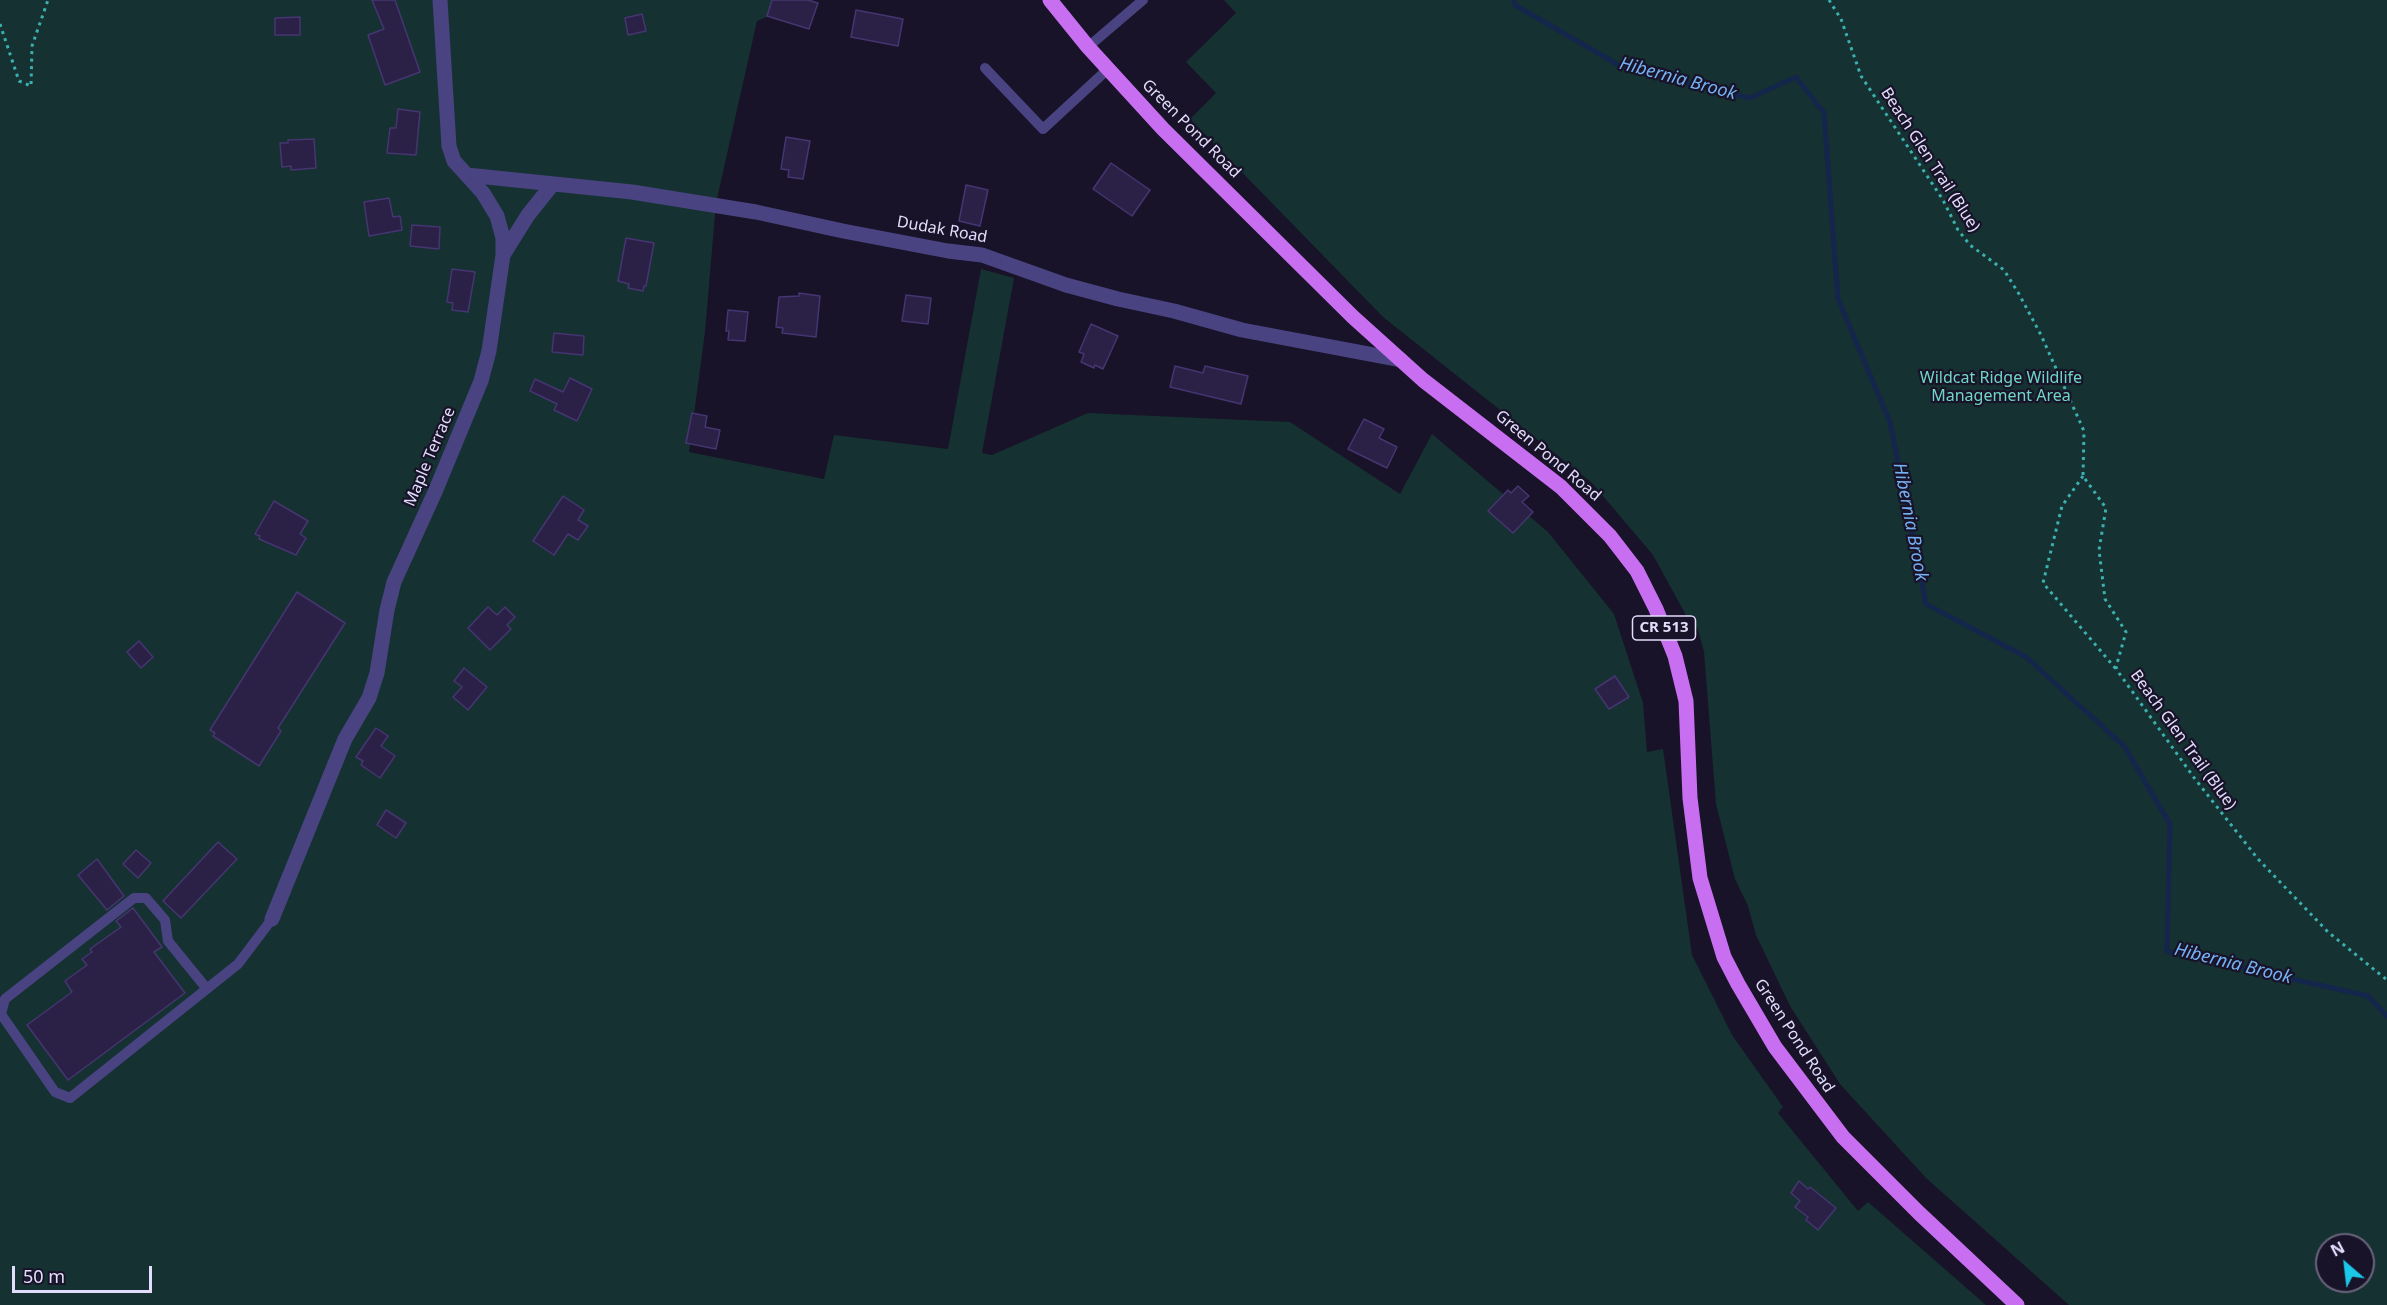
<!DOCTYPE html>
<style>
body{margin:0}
#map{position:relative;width:2387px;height:1305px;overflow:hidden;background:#181328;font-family:"Noto Sans",sans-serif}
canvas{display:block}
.north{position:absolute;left:2315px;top:1233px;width:60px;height:60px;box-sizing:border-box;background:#181328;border:2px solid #69647d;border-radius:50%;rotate:332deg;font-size:16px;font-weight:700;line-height:24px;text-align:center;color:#e2ddfc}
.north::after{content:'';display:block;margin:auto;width:21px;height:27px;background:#1cc8e9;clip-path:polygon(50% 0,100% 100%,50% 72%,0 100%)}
.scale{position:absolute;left:12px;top:1266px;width:140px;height:27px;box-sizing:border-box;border:3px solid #e2ddfc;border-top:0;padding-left:8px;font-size:18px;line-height:21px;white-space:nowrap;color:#e2ddfc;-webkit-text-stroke:4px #181328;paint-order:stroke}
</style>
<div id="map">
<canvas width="2387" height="1305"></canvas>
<div class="north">N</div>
<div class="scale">50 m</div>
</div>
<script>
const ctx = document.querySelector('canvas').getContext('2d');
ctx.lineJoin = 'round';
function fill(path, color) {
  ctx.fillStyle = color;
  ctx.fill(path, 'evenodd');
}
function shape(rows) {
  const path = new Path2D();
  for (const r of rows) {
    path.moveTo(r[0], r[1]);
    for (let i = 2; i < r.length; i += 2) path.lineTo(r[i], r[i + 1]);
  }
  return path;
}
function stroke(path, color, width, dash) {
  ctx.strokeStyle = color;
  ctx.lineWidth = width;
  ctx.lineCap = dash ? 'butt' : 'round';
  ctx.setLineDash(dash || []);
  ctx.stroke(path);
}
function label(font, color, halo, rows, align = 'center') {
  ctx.font = font + ' "Noto Sans",sans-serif';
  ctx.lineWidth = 4.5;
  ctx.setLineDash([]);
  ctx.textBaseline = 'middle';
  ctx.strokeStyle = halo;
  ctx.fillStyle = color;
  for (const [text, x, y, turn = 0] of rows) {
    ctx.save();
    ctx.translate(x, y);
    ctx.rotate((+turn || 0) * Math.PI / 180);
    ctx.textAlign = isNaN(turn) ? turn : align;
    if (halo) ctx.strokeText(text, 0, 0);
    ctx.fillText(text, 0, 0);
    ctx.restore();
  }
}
const green = shape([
 [0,0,806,0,757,21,716,203,705,332,689,452,824,479,834,435,948,449,981,269,1014,278,982,453,992,455,1088,413,1290,422,1400,494,1432,434,1548,532,1614,614,1643,703,1647,752,1663,749,1692,955,1732,1035,1783,1107,1778,1113,1858,1211,1868,1202,1986,1305,0,1305],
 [1224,0,2387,0,2387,1305,2069,1305,1926,1178,1840,1084,1790,1006,1756,935,1748,906,1735,879,1716,804,1704,652,1698,630,1690,616,1687,617,1653,555,1592,483,1383,317,1190,119,1216,93,1186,62,1236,13],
 [2327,1245,2363,1245,2363,1281,2327,1281]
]);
const stream = shape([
 [1514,0,1515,5,1622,67,1750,98,1796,77,1824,113,1838,299,1890,422,1926,604,2026,657,2124,746,2170,824,2167,951,2368,996,2387,1016]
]);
const building = shape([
 [372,0,395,0,420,72,385,85,368,35,384,29,372,0],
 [772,0,808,0,818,3,809,29,767,16,772,0],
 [856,10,903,19,898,46,851,37,856,10],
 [642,14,646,31,628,35,625,18,642,14],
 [300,17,300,35,275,35,275,18,300,17],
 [398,109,420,112,416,155,387,153,390,128,396,128,398,109],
 [786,137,810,141,803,179,788,177,789,170,781,169,786,137],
 [314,139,316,168,291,170,291,166,282,167,280,143,288,143,288,140,314,139],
 [1111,163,1150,190,1132,216,1093,189,1111,163],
 [966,185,988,190,980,226,959,221,966,185],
 [389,198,393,217,400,216,402,230,369,236,364,202,389,198],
 [412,225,440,227,439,249,410,246,412,225],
 [626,238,654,243,646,286,644,286,643,291,628,288,629,284,618,281,626,238],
 [452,269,475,272,468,312,452,310,453,303,447,302,452,269],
 [799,293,820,296,816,337,782,333,783,328,776,327,779,297,799,296,799,293],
 [906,295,931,298,928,324,902,321,906,295],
 [728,310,748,312,745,341,728,340,729,331,726,331,728,310],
 [1091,324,1118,336,1103,369,1095,365,1094,368,1081,362,1084,354,1079,352,1091,324],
 [554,333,584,336,583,355,552,352,554,333],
 [1175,366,1203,373,1205,366,1248,376,1241,404,1170,387,1175,366],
 [570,378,592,389,577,421,554,410,557,404,530,391,535,379,563,392,570,378],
 [692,413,707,416,705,427,720,430,716,449,686,443,692,413],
 [1364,419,1384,429,1379,438,1397,447,1387,468,1348,449,1364,419],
 [1518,486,1529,496,1522,502,1533,512,1513,533,1488,511,1508,490,1511,493,1518,486],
 [563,496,584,510,578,520,588,526,578,540,568,534,554,555,533,541,563,496],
 [274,501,308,521,300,534,306,538,296,555,259,539,260,536,255,534,274,501],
 [297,592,345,623,278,728,281,731,259,766,213,736,215,733,210,730,297,592],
 [488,607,497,615,505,607,515,617,507,625,511,629,490,650,468,628,488,607],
 [139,641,153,657,141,668,127,652,139,641],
 [464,668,487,687,468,710,453,697,462,687,454,681,464,668],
 [1615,676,1629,697,1609,709,1595,689,1615,676],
 [376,728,388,736,381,746,395,756,380,778,361,765,363,761,356,757,376,728],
 [386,810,406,823,396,838,377,825,386,810],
 [218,842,237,859,181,918,163,901,218,842],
 [136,850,151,863,138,878,123,864,136,850],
 [97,859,124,896,107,910,78,875,97,859],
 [133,908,162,947,154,952,185,993,68,1080,27,1025,72,992,65,981,87,965,82,959,92,952,90,949,121,927,116,921,133,908],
 [1799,1181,1808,1189,1810,1187,1836,1208,1818,1230,1806,1220,1808,1217,1795,1207,1800,1201,1791,1193,1799,1181]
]);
const path = shape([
 [1829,0,1841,19,1861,76,1943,200,1958,230,1970,245,2004,270,2019,294,2041,335,2084,431,2083,476,2106,508,2099,550,2105,599,2126,632,2116,667,2119,673,2195,779,2258,859,2328,932,2387,980],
 [0,24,19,81,31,86,32,46,48,0],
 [2083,476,2062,506,2043,583,2116,669]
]);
const service = shape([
 [1088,47,1143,0],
 [985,68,1043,129,1108,69],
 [207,989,168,941,165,920,146,898,134,898,5,999,1,1014,55,1092,70,1098,238,964,272,919]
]);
const minor = shape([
 [467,175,632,192,756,212,843,231,948,251,982,255,1066,285,1118,299,1174,311,1242,330,1401,360],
 [503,255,528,215,552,185],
 [272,919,345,739,369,698,377,673,387,610,394,582,435,492,481,381,489,351,503,255,503,238,497,216,483,193,454,161,449,146,440,0]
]);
const primary = shape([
 [1050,0,1088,47,1163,129,1353,317,1423,380,1561,487,1610,536,1637,571,1656,609,1675,656,1686,701,1690,798,1700,878,1724,957,1738,984,1775,1047,1843,1137,1919,1213,2017,1305]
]);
const shields = [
 [1664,628,63]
];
const shieldNames = [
 ["CR 513",1664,628]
];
const streetNames = [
 ["Green Pond Road",1191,129,45],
 ["Beach Glen Trail (Blue)",1930,160,57],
 ["Dudak Road",942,230,10],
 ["Green Pond Road",1548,456,40],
 ["Maple Terrace",430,457,-67],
 ["Beach Glen Trail (Blue)",2183,740,54],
 ["Green Pond Road",1794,1036,57]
];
const parkNames = [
 ["Wildcat Ridge Wildlife",2001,378],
 ["Management Area",2001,396]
];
const waterNames = [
 ["Hibernia Brook",1678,79,15],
 ["Hibernia Brook",1910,522,79],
 ["Hibernia Brook",2233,964,14]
];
fill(green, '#163131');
stroke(stream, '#14264b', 5);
fill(building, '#2b2147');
stroke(building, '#453571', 1.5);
stroke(path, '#3cb0b0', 3, [3, 4.5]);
stroke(service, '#494382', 10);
stroke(minor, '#494382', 15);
stroke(primary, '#c86ff1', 15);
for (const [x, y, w] of shields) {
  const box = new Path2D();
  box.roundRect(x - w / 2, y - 12, w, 24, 4.5);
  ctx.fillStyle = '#181328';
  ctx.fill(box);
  stroke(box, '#e2ddfc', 1.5);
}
label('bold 15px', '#e2ddfc', null, shieldNames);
label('16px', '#e2ddfc', '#181328', streetNames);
label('16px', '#6fd6c3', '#181328', parkNames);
label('italic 18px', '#75b0f2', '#181328', waterNames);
</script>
